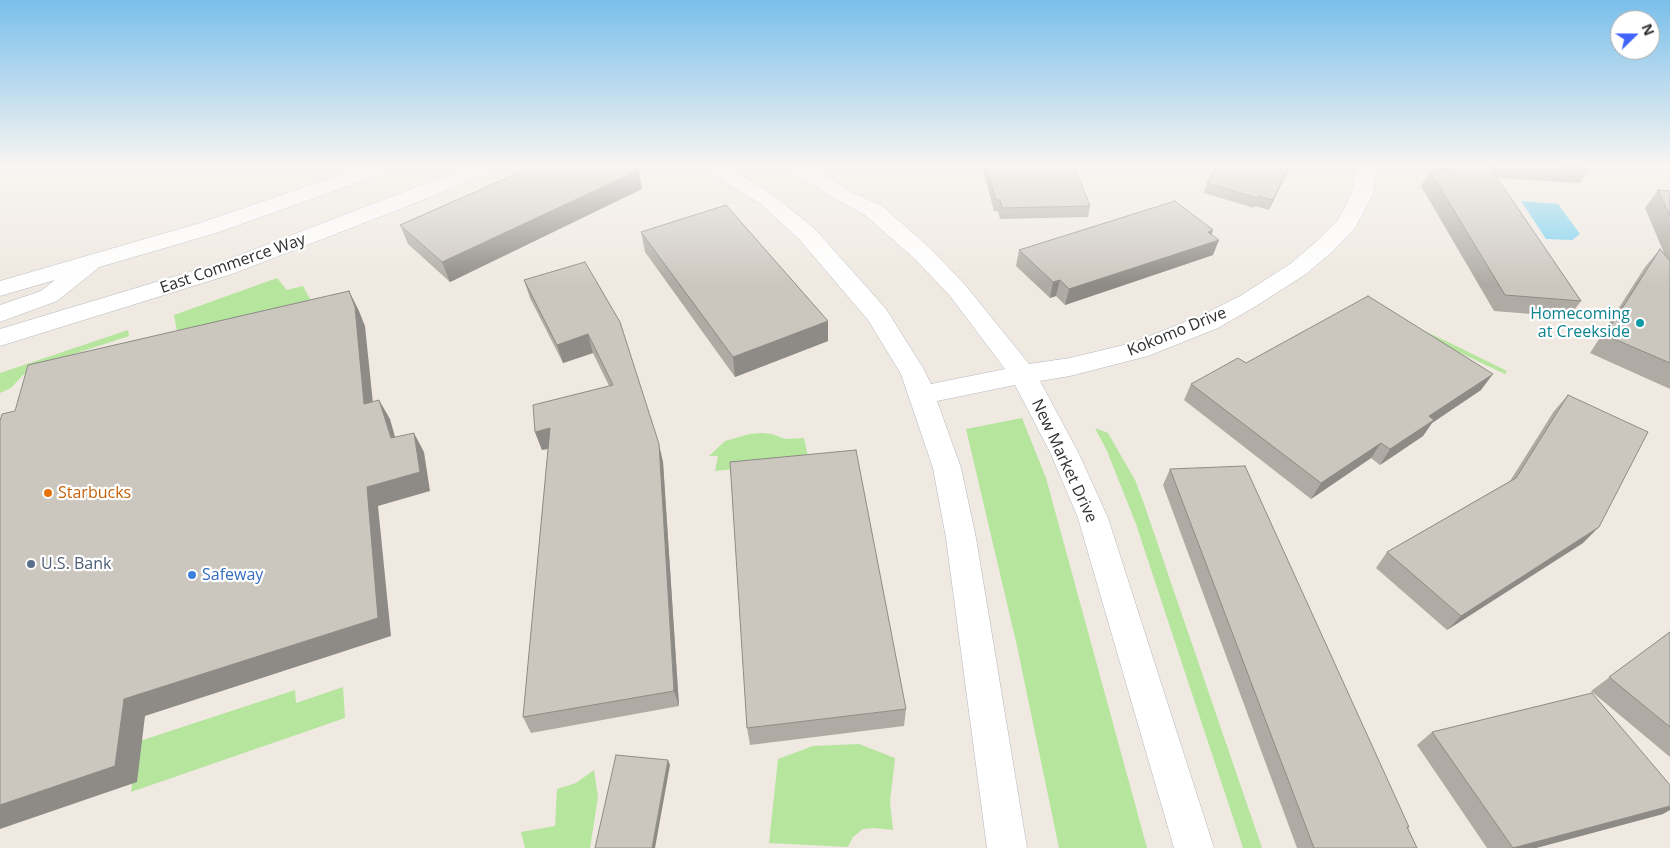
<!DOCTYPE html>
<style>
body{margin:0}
#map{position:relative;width:1670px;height:848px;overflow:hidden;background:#efe9e1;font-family:"Open Sans",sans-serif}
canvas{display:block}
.north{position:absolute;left:1610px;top:10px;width:50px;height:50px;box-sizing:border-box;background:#fff;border:1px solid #ababab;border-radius:50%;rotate:68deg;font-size:14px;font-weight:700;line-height:20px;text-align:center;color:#2e2e2e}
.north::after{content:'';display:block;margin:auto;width:18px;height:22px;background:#4264fb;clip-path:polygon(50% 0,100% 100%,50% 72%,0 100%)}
</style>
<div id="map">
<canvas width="1670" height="848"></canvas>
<div class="north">N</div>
</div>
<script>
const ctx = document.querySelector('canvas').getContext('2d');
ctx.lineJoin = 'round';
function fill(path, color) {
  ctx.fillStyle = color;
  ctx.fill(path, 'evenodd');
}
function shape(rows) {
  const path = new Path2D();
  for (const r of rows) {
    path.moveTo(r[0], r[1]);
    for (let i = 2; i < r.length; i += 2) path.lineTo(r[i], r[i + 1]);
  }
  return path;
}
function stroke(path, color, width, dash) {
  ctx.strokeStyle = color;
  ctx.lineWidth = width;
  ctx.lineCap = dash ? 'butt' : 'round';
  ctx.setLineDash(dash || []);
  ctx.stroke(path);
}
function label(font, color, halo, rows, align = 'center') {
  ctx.font = font + ' "Open Sans",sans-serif';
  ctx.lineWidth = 4.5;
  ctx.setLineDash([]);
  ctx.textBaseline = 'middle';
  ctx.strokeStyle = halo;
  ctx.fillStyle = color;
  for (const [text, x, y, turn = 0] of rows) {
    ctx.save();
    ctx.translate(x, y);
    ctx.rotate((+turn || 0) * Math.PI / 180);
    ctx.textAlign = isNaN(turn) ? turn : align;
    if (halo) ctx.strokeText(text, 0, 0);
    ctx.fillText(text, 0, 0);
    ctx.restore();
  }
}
const green = shape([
 [277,278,287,290,303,286,316,310,177,331,174,315],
 [1381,311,1446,341,1507,371,1505,374,1382,316],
 [128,330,129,336,40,365,23,375,11,388,0,393,0,373],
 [1022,418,1046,478,1147,848,1059,848,1017,646,966,429],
 [1095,428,1108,433,1135,480,1143,501,1262,848,1243,848,1136,524,1107,451],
 [761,433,772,434,785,439,804,438,809,461,715,471,718,456,709,456,725,441,750,434],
 [343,687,345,718,131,792,137,742,295,690,296,703],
 [859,744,895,758,890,802,893,830,874,828,863,829,853,837,848,847,769,843,778,759,813,746],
 [594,770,598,797,590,848,525,848,521,832,555,826,557,789,576,783]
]);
const water = shape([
 [1521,201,1558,204,1580,234,1572,240,1546,239]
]);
const tertiary = shape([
 [701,166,726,166,772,194,815,229,886,309,923,368,931,384,1005,369,950,296,916,260,865,215,839,201,788,170,785,166,810,166,853,193,881,205,932,250,966,286,1029,364,1070,358,1132,343,1200,316,1240,296,1290,264,1317,241,1338,220,1351,194,1357,166,1377,166,1373,194,1355,228,1333,251,1306,274,1256,306,1218,328,1148,356,1070,376,1040,381,1079,454,1108,518,1214,848,1174,848,1078,518,1051,454,1015,385,937,401,961,468,976,538,1027,848,987,848,946,538,933,468,901,374,868,320,799,239,758,202,704,170,701,166],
 [89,257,97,259,100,264,97,269,57,301,0,322,0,305,41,291,81,259,89,257]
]);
const secondary = shape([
 [366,166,396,166,393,170,216,233,0,296,0,281,200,223,366,166],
 [471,166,499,166,496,170,410,205,235,273,0,346,0,329,219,263,471,166]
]);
const wall = shape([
 [982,166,1074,166,1090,206,1088,217,1000,219,998,211,994,211],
 [1217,166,1290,166,1269,210,1255,206,1254,208,1204,193,1207,183],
 [1432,166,1589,166,1590,168,1580,183,1496,178,1581,301,1569,317,1494,311,1421,186,1430,171,1434,171],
 [642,189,450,282,408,244,400,225],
 [1658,190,1670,191,1670,389,1590,353,1645,267,1660,249,1664,253,1645,208],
 [641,232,828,341,735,377,645,252],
 [1212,234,1213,255,1065,305,1056,296,1050,298,1016,266,1019,250],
 [585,262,663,462,679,706,531,733,523,717,548,449,542,450,535,432,609,386,593,353,563,363,530,298,524,280],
 [1246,363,1481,390,1432,423,1423,436,1380,465,1371,458,1311,499,1184,400,1191,384],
 [1568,395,1583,543,1447,630,1376,568,1387,552,1510,481,1554,411],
 [1170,469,1409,827,1408,828,1417,848,1297,848,1163,485],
 [1670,632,1670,757,1591,691],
 [906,709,904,726,750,745,747,728],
 [1432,732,1663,814,1536,848,1487,848,1417,745]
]);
const shadedWall = shape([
 [1289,166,1290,166,1269,210,1273,200],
 [639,170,642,189,450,282,442,262],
 [1213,230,1208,243,1219,240,1213,255,1065,305,1069,289],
 [1060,280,1056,296,1050,298,1053,282],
 [349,291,359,311,365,326,375,423,364,404],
 [828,321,828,341,735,377,733,357],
 [588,334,593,353,563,363,557,345],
 [1493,374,1481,390,1432,423,1423,436,1380,465,1390,449,1429,416],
 [379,400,390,419,401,458,391,438],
 [550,428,556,447,542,450,535,432],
 [414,433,424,452,430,491,378,506,391,636,145,716,137,782,0,829,0,805,367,487],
 [1381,443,1371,458,1311,499,1321,483],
 [659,444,663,462,679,706,674,691],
 [1599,527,1583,543,1447,630,1461,616],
 [668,760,670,765,655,848,652,848],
 [1670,806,1670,810,1663,814,1536,848,1512,848]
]);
const building = shape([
 [534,166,633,166,639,170,442,262,400,225,534,166],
 [986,166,1074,166,1090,206,1002,208,1000,200,996,200,986,166],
 [1217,166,1289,166,1273,200,1259,196,1258,198,1207,183,1217,166],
 [1449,166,1489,166,1581,301,1505,295,1430,171,1453,172,1449,166],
 [1563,166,1589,166,1590,168,1563,166],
 [1658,190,1670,191,1670,216,1658,190],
 [1175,201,1213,230,1208,232,1219,240,1069,289,1060,280,1053,282,1019,250,1175,201],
 [726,205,828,321,733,357,641,232,726,205],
 [1660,249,1670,261,1670,363,1605,335,1660,249],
 [585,262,620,322,659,444,674,691,523,717,550,428,535,432,533,405,613,385,588,334,557,345,524,280,585,262],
 [349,291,355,307,364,404,379,400,391,438,414,433,420,472,367,487,378,618,124,699,115,766,0,805,0,421,2,414,15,411,28,365,349,291],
 [1368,296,1493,374,1429,416,1434,420,1390,449,1381,443,1321,483,1191,384,1238,358,1246,363,1368,296],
 [1568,395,1648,432,1599,527,1461,616,1387,552,1516,478,1568,395],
 [856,450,906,709,747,728,730,462,856,450],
 [1245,466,1409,827,1407,827,1417,848,1314,848,1170,469,1245,466],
 [1670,632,1670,727,1609,677,1670,632],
 [1592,693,1670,785,1670,806,1513,848,1432,732,1592,693],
 [616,755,668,760,652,848,595,848,616,755]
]);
const markers = [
 [1640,323,5,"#0f9aa8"],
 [48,493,5,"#e8710a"],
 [31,564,5,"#5c6f8a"],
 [192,575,5,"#3f7fe0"]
];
const streetNames = [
 ["East Commerce Way",233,264,-19],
 ["Kokomo Drive",1177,332,-22],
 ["New Market Drive",1064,461,65]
];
const cultureNames = [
 ["Homecoming",1630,314],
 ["at Creekside",1630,332]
];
const foodNames = [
 ["Starbucks",58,493]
];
const serviceNames = [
 ["U.S. Bank",41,564]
];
const shopNames = [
 ["Safeway",202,575]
];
fill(green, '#b6e59e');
fill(water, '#75cff0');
stroke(tertiary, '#b4b7c1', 1);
stroke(secondary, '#b4b7c1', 1);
fill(tertiary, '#fff');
fill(secondary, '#fff');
fill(wall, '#afaba4');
fill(shadedWall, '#8e8b86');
fill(building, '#cbc7bf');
stroke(building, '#8e8b86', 1);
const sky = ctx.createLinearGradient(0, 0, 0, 285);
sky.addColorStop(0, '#7abfeb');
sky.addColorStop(0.58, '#f8f5f2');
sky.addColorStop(1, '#f8f5f200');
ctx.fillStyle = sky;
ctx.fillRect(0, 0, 1670, 285);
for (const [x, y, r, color] of markers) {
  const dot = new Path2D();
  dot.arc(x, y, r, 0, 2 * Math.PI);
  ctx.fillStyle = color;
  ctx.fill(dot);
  stroke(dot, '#fff', 2);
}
label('16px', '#2e2e2e', '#fff', streetNames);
label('16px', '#0d838f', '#fff', cultureNames, 'right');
label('16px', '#c56008', '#fff', foodNames, 'left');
label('16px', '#4e5e75', '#fff', serviceNames, 'left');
label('16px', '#366cbe', '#fff', shopNames, 'left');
</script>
